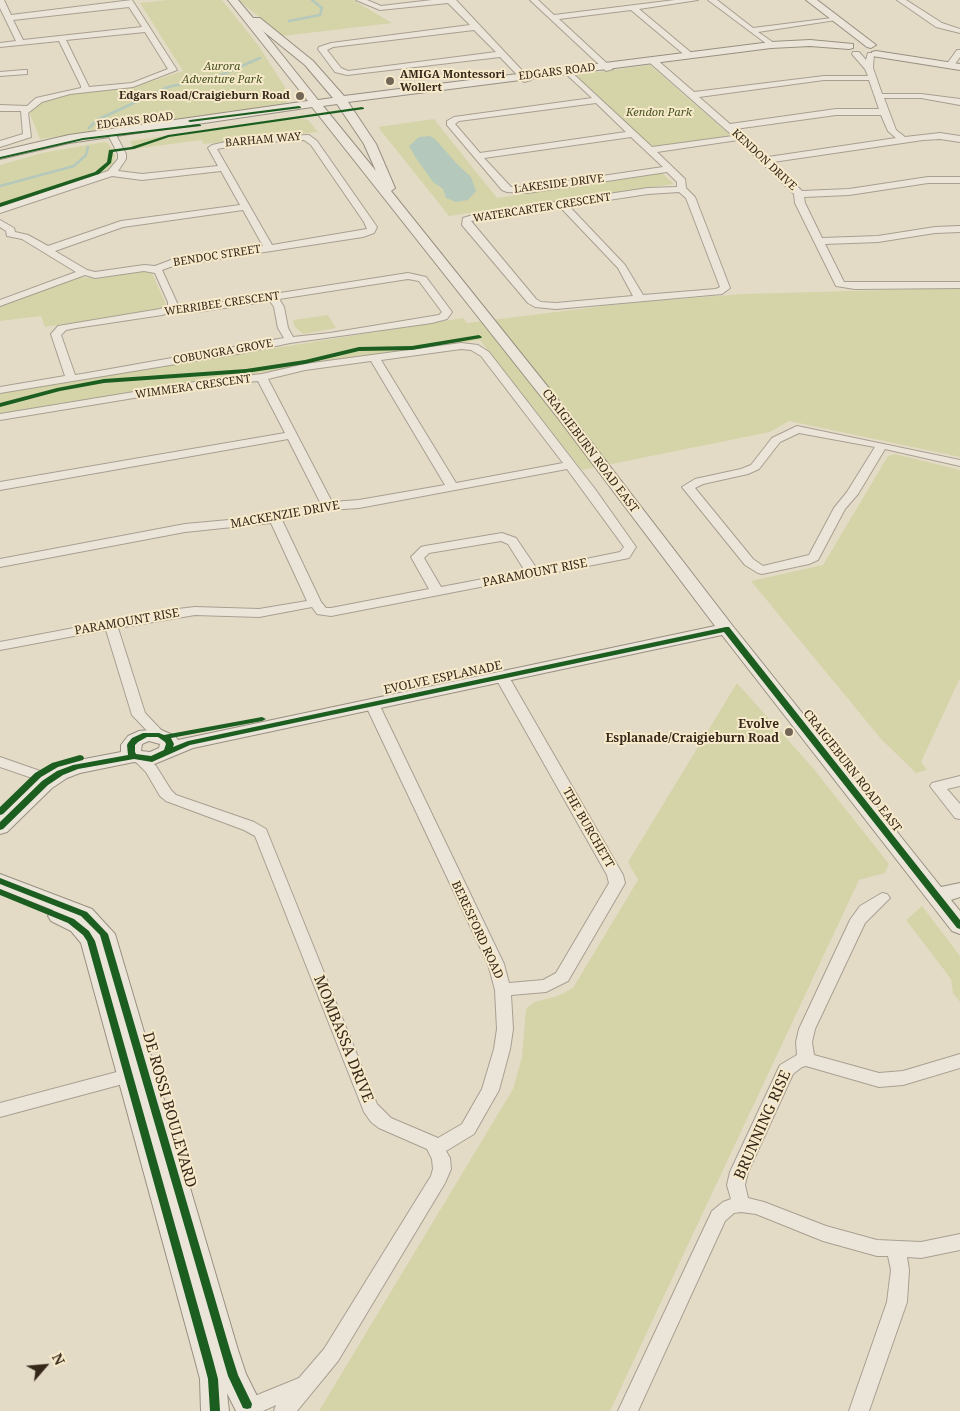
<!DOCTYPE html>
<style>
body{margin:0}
#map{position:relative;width:960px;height:1411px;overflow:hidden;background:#e4dbc7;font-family:"Noto Serif",serif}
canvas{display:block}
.north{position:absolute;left:20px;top:1341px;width:50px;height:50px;-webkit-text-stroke:4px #f7eacb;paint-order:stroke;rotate:63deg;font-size:14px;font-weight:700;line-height:20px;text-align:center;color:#35271a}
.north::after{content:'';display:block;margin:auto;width:18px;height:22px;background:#35271a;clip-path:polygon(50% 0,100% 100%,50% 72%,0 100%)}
</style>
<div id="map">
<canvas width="960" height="1411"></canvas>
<div class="north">N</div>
</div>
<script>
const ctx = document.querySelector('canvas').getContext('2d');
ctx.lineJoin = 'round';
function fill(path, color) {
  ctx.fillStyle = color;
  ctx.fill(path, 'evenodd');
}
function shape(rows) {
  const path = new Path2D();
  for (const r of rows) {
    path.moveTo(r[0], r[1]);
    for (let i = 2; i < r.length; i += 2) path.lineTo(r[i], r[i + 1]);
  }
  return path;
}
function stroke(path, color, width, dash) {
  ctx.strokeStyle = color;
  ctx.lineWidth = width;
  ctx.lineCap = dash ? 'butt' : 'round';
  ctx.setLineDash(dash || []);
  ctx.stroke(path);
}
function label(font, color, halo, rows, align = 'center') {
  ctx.font = font + ' "Noto Serif",serif';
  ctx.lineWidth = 4;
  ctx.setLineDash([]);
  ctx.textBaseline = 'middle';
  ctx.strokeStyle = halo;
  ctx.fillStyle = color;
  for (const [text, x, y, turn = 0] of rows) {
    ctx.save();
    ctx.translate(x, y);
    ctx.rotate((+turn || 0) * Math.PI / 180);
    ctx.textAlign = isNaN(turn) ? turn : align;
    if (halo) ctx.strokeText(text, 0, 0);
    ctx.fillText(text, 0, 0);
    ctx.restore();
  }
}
const green = shape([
 [167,0,222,0,258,45,292,98,284,104,40,139,30,114,33,108,42,102,68,94,134,87,183,71,140,3],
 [238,0,353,0,392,23,283,36],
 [650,65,731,136,651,147,575,75],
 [293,117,308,120,318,132,204,144,201,140,134,149,130,141],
 [434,119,497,198,662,173,674,184,449,216,378,127],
 [104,142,108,143,115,156,113,164,104,173,0,207,0,165,42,153],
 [142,270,152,273,166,304,160,310,45,327,41,316,0,321,0,305,78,277,92,278],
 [960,288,960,457,789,421,770,432,582,470,480,340,333,361,0,414,0,392,463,318,467,323,629,303,743,294],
 [328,315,336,328,303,334,294,326,293,320],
 [895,454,960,470,960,678,921,762,927,770,916,773,881,739,751,581,823,565,888,456],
 [737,683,813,768,889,864,885,873,859,880,610,1411,319,1411,513,1089,522,1057,526,1009,534,1002,558,996,573,988,638,880,628,862],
 [922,906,960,956,960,1002,953,993,951,979,906,920]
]);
const water = shape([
 [430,136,435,139,456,163,471,177,476,191,468,200,456,202,446,198,443,189,433,182,416,158,409,146,419,137]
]);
const stream = shape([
 [289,21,320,15,322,8,312,0],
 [89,128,97,120,168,87,219,76,260,58],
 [0,186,74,166,86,155,88,147]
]);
const street = shape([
 [0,0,4,0,11,15,132,0,177,70,133,87,70,94,42,102,28,113,31,137,0,147,0,141,23,134,21,111,0,111,0,105,27,106,36,98,81,88,81,86,59,41,0,47,0,43,16,41,0,8,0,0],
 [129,7,142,27,23,40,13,20,129,7],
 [145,32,168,69,132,83,89,87,66,40,145,32],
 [356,0,367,0,381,6,432,0,456,0,531,80,524,82,500,57,347,75,335,72,318,49,319,47,331,43,470,25,448,3,380,10,356,0],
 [474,30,496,52,348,71,341,68,327,50,333,47,474,30],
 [530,0,538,0,554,15,675,0,698,0,639,9,694,55,687,57,631,10,559,19,613,69,606,71,530,0],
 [708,0,717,0,753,28,832,18,836,20,758,32,774,43,775,45,771,47,708,0],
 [897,0,906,0,942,23,960,29,960,33,936,27,897,0],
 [957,50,960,50,960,57,953,67,947,67,946,65,957,50],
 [853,52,859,52,866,60,868,53,874,53,873,68,882,94,921,94,960,99,960,105,921,98,884,98,896,130,905,137,940,133,960,136,960,142,940,139,923,140,773,162,802,191,849,189,928,177,960,177,960,183,928,183,849,195,804,197,805,203,822,238,878,236,935,227,960,226,960,232,935,233,878,242,825,244,844,282,960,282,960,288,855,289,836,286,795,203,794,194,738,140,657,152,685,179,686,188,695,197,730,288,722,294,556,309,535,307,528,303,462,225,463,218,476,214,648,188,677,187,677,182,667,172,527,193,507,192,502,190,447,125,447,121,454,117,592,98,565,73,564,71,568,69,652,147,733,136,649,62,649,58,655,58,694,92,824,76,868,76,865,69,852,54,853,52],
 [824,80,869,80,879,109,836,109,730,124,699,97,824,80],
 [596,103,626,132,480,153,455,124,459,121,596,103],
 [836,115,881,115,888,131,896,138,768,157,735,129,836,115],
 [631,137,663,167,527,187,511,187,484,158,631,137],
 [679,192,686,198,720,287,716,289,643,295,625,265,569,206,648,194,679,192],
 [560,207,618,268,633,296,556,303,541,302,536,299,471,221,560,207],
 [24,70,27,70,27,74,0,76,0,72,24,70],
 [108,131,114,131,126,154,126,159,118,171,142,174,218,166,208,148,212,145,248,137,309,135,317,141,377,227,374,233,363,237,173,266,162,270,178,305,197,306,408,273,426,277,452,312,447,319,432,323,290,343,243,353,0,393,0,387,65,376,51,334,58,326,160,309,168,306,168,302,155,273,144,271,95,278,85,275,0,306,0,300,76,272,22,239,7,236,6,231,0,227,0,220,14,228,15,232,28,235,48,246,121,221,240,205,221,171,142,180,112,176,0,213,0,207,108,171,118,159,118,154,107,133,108,131],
 [304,140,311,145,364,222,367,229,272,245,217,149,248,143,304,140],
 [243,210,263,246,171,260,155,266,144,265,95,272,87,270,55,251,123,227,243,210],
 [408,279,419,281,442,312,439,315,330,333,293,337,288,328,284,307,279,299,408,279],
 [270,301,274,307,278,328,284,338,82,374,75,375,61,335,66,330,76,328,162,315,174,311,197,312,270,301],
 [461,343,478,345,489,352,595,489,636,547,629,558,331,616,317,614,312,607,259,617,195,615,118,628,145,713,166,735,159,739,154,738,132,715,106,630,0,650,0,642,169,610,195,607,259,609,307,601,271,523,185,532,0,567,0,559,185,524,262,517,321,504,288,439,0,490,0,482,285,433,258,381,207,386,0,420,0,414,207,380,262,374,305,364,461,343],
 [461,349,471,350,481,356,563,463,456,483,381,360,461,349],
 [371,361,445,485,359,500,332,502,268,379,305,370,371,361],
 [567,469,624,547,620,552,537,569,516,538,502,533,425,546,421,547,411,557,429,589,331,608,326,608,321,602,282,520,328,510,359,508,567,469],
 [501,541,508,544,525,571,441,587,424,558,429,553,501,541],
 [797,426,960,460,960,466,885,449,858,494,845,509,818,560,809,564,762,574,758,573,745,565,682,487,695,479,741,469,751,465,772,438,797,426],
 [799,433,875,447,847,492,834,508,809,555,763,566,753,559,695,488,703,484,748,474,759,469,780,442,799,433],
 [502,673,509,677,623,875,625,883,568,981,546,992,511,995,513,1029,510,1049,499,1090,474,1134,446,1151,450,1158,451,1169,445,1183,338,1361,297,1411,274,1411,276,1405,263,1411,244,1411,242,1406,245,1400,299,1378,324,1349,431,1176,433,1169,432,1159,427,1149,379,1128,371,1122,364,1112,255,836,244,830,166,801,160,796,146,772,133,759,140,754,145,756,156,766,171,790,176,795,254,822,266,829,377,1104,391,1118,438,1138,462,1124,482,1089,494,1049,497,1029,495,990,488,964,365,704,367,701,372,700,379,704,504,964,509,983,543,980,556,973,609,883,607,875,495,677,502,673],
 [0,757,43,772,45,775,38,780,0,767,0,757],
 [960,776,960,786,947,789,960,804,960,819,955,818,930,786,932,783,960,776],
 [882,893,887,894,890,898,865,923,815,1029,812,1042,814,1055,879,1073,903,1071,960,1054,960,1068,903,1085,879,1087,806,1066,802,1067,793,1074,748,1172,745,1185,748,1198,764,1202,826,1226,877,1240,921,1242,960,1234,960,1250,921,1258,907,1257,909,1270,907,1302,869,1411,849,1411,887,1302,891,1270,888,1256,877,1256,823,1241,756,1214,741,1212,734,1213,725,1221,638,1411,618,1411,712,1211,723,1202,731,1199,727,1185,730,1172,780,1065,797,1055,796,1042,799,1029,850,920,860,906,882,893],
 [128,1069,134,1071,137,1076,134,1081,0,1117,0,1103,128,1069]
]);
const secondary = shape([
 [228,0,238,0,253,18,260,18,313,61,344,96,771,42,810,40,853,44,853,48,849,49,810,46,771,48,348,102,376,144,395,188,391,191,568,412,732,625,941,887,960,883,960,897,951,900,960,911,960,934,952,931,722,635,193,748,152,765,134,762,80,773,67,778,52,788,7,832,0,834,0,815,38,778,53,768,69,762,121,752,121,745,128,736,139,731,159,729,175,736,178,740,715,626,558,418,312,107,69,143,0,159,0,151,69,135,308,101,228,0],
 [263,31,305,65,333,98,318,100,263,31],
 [337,104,364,144,376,171,323,106,337,104],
 [149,741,160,744,159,748,150,752,141,751,142,744,149,741],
 [806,0,817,0,876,45,871,48,867,47,806,0],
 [876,51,960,64,960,70,872,56,872,52,876,51],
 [0,874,92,909,115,934,238,1350,246,1374,261,1404,257,1411,236,1411,227,1393,229,1411,201,1411,200,1379,195,1360,81,943,71,931,51,921,48,916,53,910,0,889,0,874]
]);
const cycleway = shape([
 [299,106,301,107,301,108,190,122,188,121,190,120,299,106],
 [362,107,364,108,364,109,169,137,134,149,113,152,111,163,99,174,0,207,0,203,95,172,107,162,109,150,131,147,168,135,362,107],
 [199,124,201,125,201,126,83,140,0,159,0,157,83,138,199,124],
 [479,335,482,337,481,338,412,350,359,351,305,364,246,373,104,383,60,391,0,407,0,403,57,388,104,379,246,369,305,360,359,347,412,346,479,335],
 [726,627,729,627,960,920,960,929,957,928,724,632,190,745,152,762,134,759,78,769,63,775,48,785,3,829,0,830,0,822,42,781,57,771,73,765,128,755,127,745,128,743,132,738,143,733,159,733,164,735,262,717,266,719,262,721,171,738,174,744,173,747,188,741,726,627],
 [147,737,158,737,165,742,166,744,164,750,151,756,136,754,135,752,135,745,138,742,147,737],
 [80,755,83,756,84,758,83,760,58,767,41,777,3,814,0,815,0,807,35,773,52,763,80,755],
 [0,878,87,912,108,934,230,1350,238,1375,252,1404,251,1408,247,1409,243,1408,228,1376,100,935,81,916,0,884,0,878],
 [0,889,74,919,89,931,95,941,213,1360,218,1379,220,1411,210,1411,208,1379,203,1360,87,941,83,935,68,923,0,895,0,889]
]);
const markers = [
 [390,81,5,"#726657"],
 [300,96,5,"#726657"],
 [789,732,5,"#726657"]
];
const farParknames = [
 ["Aurora",222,67],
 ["Adventure Park",222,80],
 ["Kendon Park",659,113]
];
const farStreetnames = [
 ["EDGARS ROAD",557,72,-7],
 ["EDGARS ROAD",135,121,-7],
 ["BARHAM WAY",263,140,-5],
 ["KENDON DRIVE",764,160,43],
 ["LAKESIDE DRIVE",559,184,-7],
 ["WATERCARTER CRESCENT",542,208,-9],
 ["BENDOC STREET",217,256,-9],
 ["WERRIBEE CRESCENT",222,304,-8],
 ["COBUNGRA GROVE",223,352,-10],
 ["WIMMERA CRESCENT",193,387,-8]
];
const farPoinames = [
 ["AMIGA Montessori",400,75],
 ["Wollert",400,88],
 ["Edgars Road/Craigieburn Road",290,96,"right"]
];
const streetNames = [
 ["CRAIGIEBURN ROAD EAST",590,451,53],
 ["MACKENZIE DRIVE",285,515,-10],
 ["PARAMOUNT RISE",535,573,-11],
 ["PARAMOUNT RISE",127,622,-10],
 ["EVOLVE ESPLANADE",443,678,-12],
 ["CRAIGIEBURN ROAD EAST",852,771,52],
 ["THE BURCHETT",588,828,60],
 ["BERESFORD ROAD",477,930,65]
];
const poiNames = [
 ["Evolve",779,725],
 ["Esplanade/Craigieburn Road",779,739]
];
const nearStreetnames = [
 ["MOMBASSA DRIVE",343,1039,68],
 ["DE ROSSI BOULEVARD",169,1110,74],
 ["BRUNNING RISE",763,1125,-66]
];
fill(green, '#d4d4a8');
fill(water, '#b4c8bb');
stroke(stream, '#b4c8bb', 2.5);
stroke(street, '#a89f91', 2);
stroke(secondary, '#988f81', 2);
fill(street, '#ebe5d9');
fill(secondary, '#ebe5d9');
fill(cycleway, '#1b5e20');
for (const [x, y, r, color] of markers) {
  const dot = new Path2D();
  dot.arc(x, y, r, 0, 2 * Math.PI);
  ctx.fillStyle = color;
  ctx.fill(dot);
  stroke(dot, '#f7eacb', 2);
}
label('italic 11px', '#465320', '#f7eacb', farParknames);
label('11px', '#35271a', '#f7eacb', farStreetnames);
label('bold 11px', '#35271a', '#f7eacb', farPoinames, 'left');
label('12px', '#35271a', '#f7eacb', streetNames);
label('bold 12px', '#35271a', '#f7eacb', poiNames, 'right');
label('15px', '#35271a', '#f7eacb', nearStreetnames);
</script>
